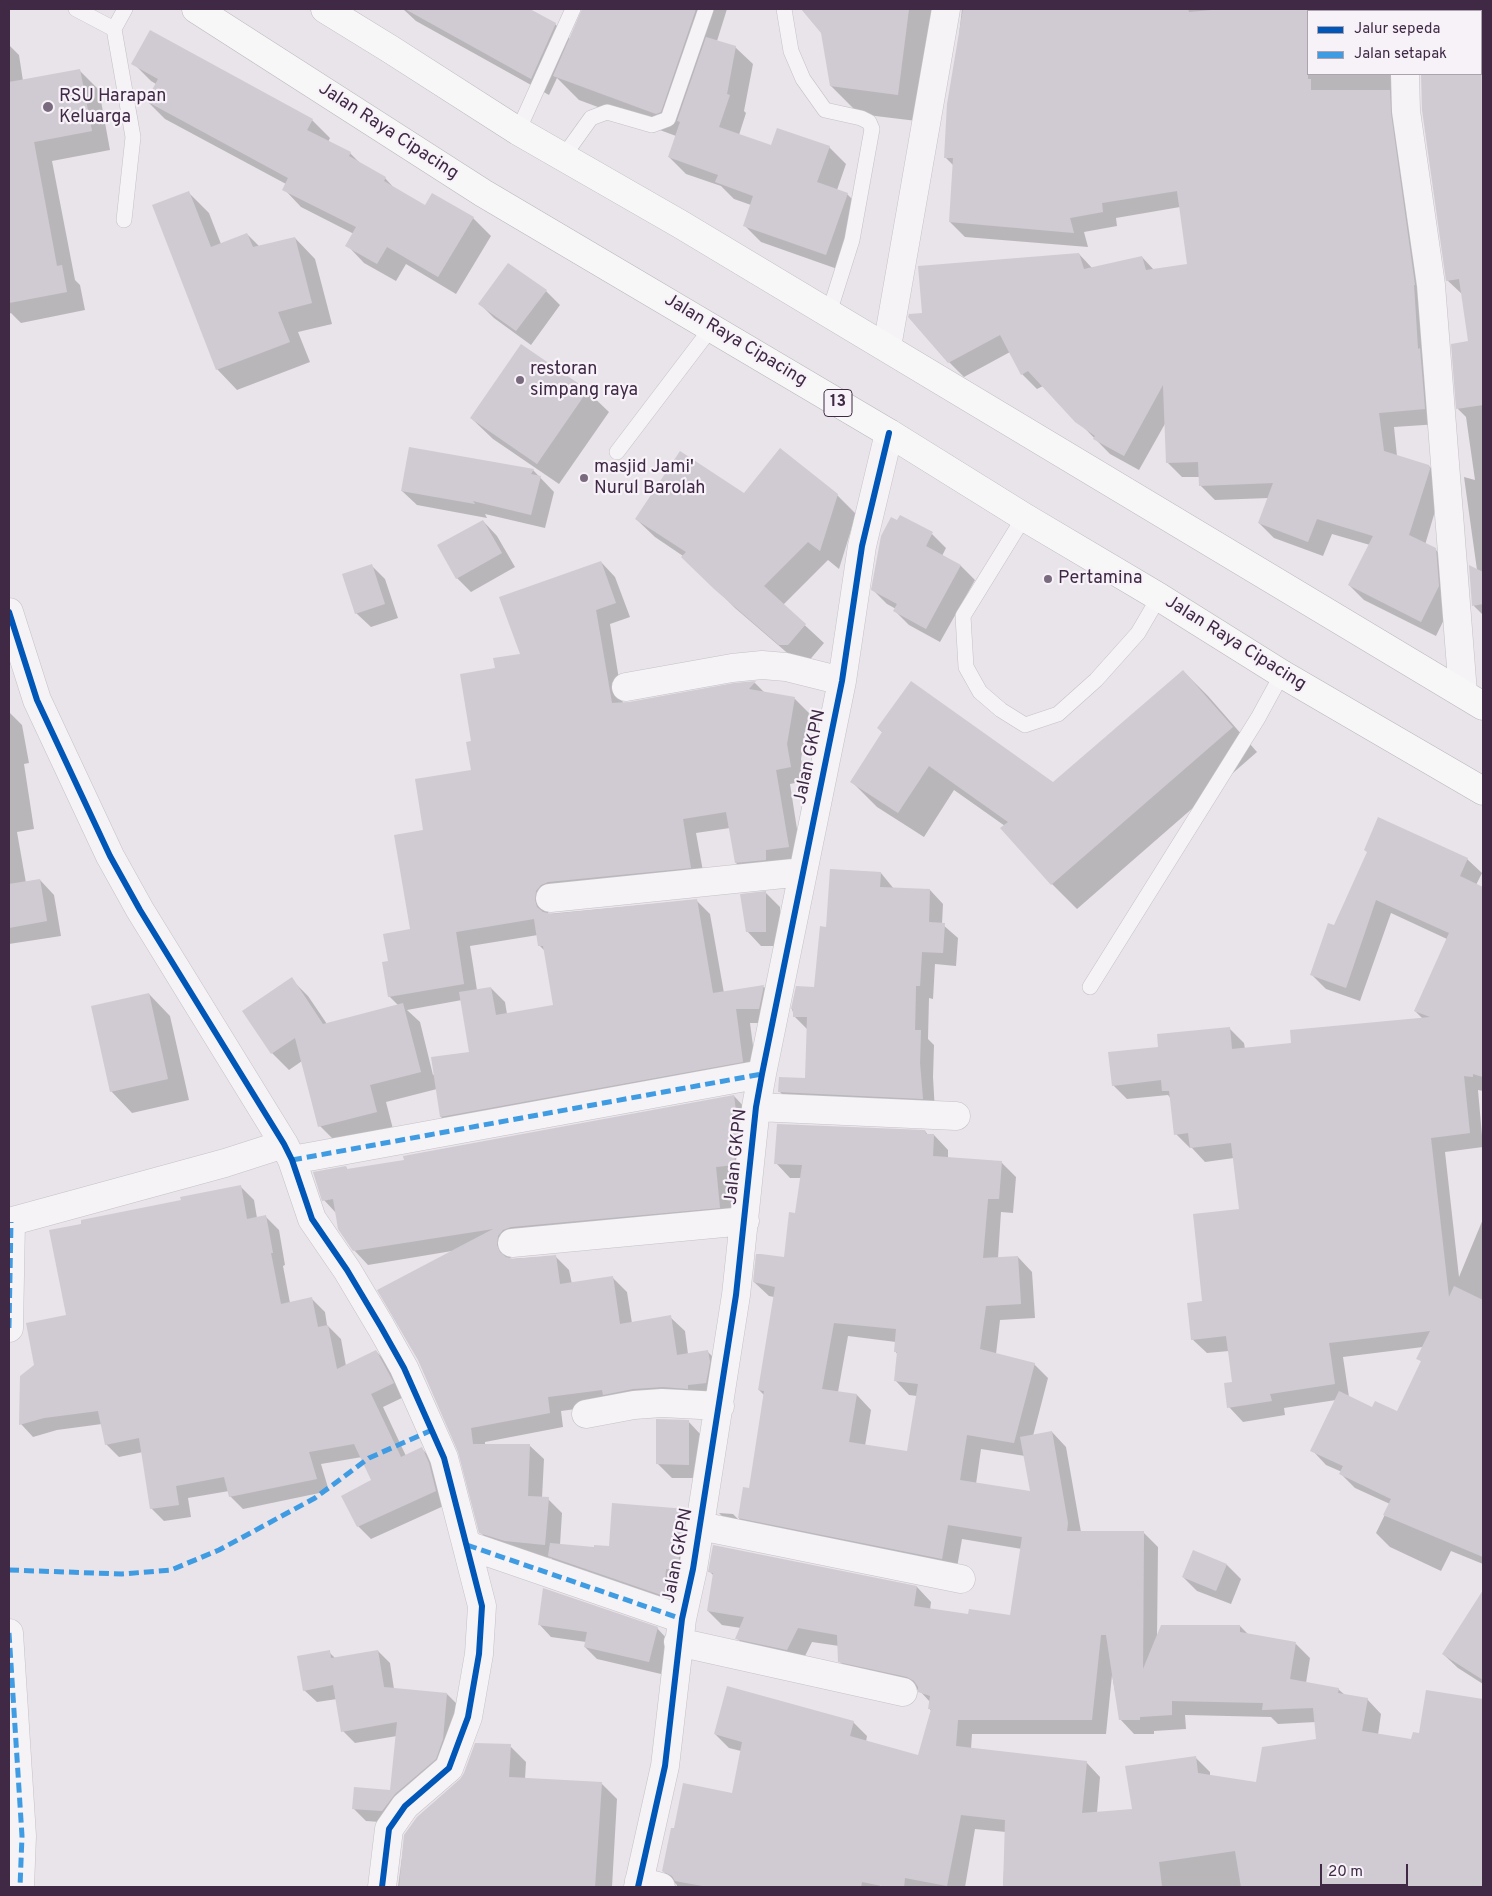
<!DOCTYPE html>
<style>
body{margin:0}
#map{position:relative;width:1492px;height:1896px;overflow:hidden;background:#e8e4e9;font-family:Overpass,sans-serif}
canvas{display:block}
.frame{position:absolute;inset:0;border:10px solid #3f2945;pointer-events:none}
.legend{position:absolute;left:1307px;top:10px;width:175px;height:65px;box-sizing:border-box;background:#f7f2f8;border:1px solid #ada2b0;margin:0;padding:6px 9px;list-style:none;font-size:15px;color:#3f2945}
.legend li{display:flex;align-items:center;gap:10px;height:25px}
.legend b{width:25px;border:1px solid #ada2b0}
.scale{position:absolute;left:1320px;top:1864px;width:88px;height:22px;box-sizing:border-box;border:2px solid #3f2945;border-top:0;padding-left:6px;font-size:15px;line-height:18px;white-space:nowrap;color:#3f2945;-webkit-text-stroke:4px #f7f2f8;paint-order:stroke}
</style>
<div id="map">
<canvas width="1492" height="1896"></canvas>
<div class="frame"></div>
<ul class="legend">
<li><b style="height:6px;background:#0057b8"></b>Jalur sepeda</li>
<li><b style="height:6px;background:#3f9ce3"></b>Jalan setapak</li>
</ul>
<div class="scale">20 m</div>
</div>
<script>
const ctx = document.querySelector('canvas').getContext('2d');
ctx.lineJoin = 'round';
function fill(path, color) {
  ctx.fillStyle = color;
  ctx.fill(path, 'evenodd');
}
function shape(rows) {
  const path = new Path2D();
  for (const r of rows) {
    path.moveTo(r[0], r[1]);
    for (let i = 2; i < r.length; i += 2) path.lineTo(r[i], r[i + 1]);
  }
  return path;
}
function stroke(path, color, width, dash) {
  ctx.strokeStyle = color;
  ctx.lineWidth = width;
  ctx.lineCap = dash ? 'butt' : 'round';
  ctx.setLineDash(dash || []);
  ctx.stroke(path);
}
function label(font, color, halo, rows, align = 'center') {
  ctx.font = font + ' Overpass,sans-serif';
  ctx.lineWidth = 4.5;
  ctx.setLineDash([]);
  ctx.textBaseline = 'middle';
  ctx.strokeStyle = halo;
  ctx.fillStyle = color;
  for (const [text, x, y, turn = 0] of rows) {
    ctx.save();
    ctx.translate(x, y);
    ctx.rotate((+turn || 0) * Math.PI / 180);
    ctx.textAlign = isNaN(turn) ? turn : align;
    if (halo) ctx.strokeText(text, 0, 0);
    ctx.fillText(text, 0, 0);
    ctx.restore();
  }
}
const shadow = shape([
 [403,9,527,9,555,24,571,40,583,9,727,9,717,41,735,47,753,64,744,111,746,113,739,135,772,146,829,147,846,164,837,190,847,194,864,211,843,271,761,242,744,225,751,205,734,199,721,186,686,174,669,157,676,136,579,100,557,78,549,95,416,21],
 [803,9,941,9,925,122,859,114,831,86,822,32],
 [962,9,1483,9,1483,626,1482,614,1473,605,1477,570,1464,477,1475,480,1466,417,1458,409,1453,345,1470,342,1463,295,1447,280,1423,110,1422,74,1481,74,1481,11,1308,11,1308,74,1417,74,1439,424,1394,427,1397,456,1429,466,1444,481,1425,545,1435,549,1450,565,1453,601,1436,636,1364,600,1349,585,1370,545,1332,534,1323,556,1274,538,1259,523,1269,498,1215,500,1200,485,1200,477,1182,477,1167,462,1166,422,1139,470,1110,454,1043,386,1037,389,1022,374,1010,352,964,377,949,362,923,314,1079,254,1093,269,1142,257,1154,270,1189,265,1180,207,1116,218,1117,226,1084,232,1088,247,965,237,950,222,954,166,945,157],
 [9,45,19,55,23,81,80,71,99,90,110,150,52,161,75,280,80,285,85,310,21,323,11,313,9,314],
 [133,63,312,120,330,138,328,142,350,153,362,165,385,178,395,189,425,206,473,218,491,236,456,294,406,264,396,281,364,263,347,245,354,234,301,207,284,189,286,184,165,119,147,101,156,84,151,81],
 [188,192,209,213,221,244,247,234,260,247,295,238,315,259,332,324,298,332,310,362,237,390,217,369],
 [546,291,560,305,531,345,494,318,480,304],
 [521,346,587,391,609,412,559,484,493,439,471,418],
 [410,449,533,470,554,492,545,528,485,514,487,518,417,505,402,491],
 [744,495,837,495,856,514,839,569,828,560,783,605,824,643,807,663,799,663,735,608,683,556,655,537,636,519],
 [483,521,497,536,515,567,471,592,457,578],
 [897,522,932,534,946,548,942,556,961,566,975,580,940,642,909,625,895,611,896,609,887,604,873,590],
 [601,562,615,577,630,617,610,624,623,704,755,683,766,694,795,699,809,713,801,759,805,781,790,784,802,861,750,877,736,863,730,828,696,833,705,882,549,907,548,914,696,900,710,914,724,993,764,987,778,1001,773,1023,750,1023,757,1076,455,1131,441,1117,437,1089,386,1102,393,1129,337,1143,320,1126,302,1061,289,1070,272,1053,291,979,308,996,327,1024,399,1006,389,996,390,962,411,930,424,831,472,771,472,742,497,669,522,655],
 [538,935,540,946,545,951,554,1006,507,1014,505,1002,491,988,477,990,470,946],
 [462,1000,471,1053,433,1075,420,1022,407,1010],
 [371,565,385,579,398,618,371,627,356,613],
 [1183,671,1208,696,1257,752,1077,909,1052,884,1005,826,954,790,924,837,877,807,852,782,883,733,878,728,1054,784],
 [9,712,22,725,29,763,24,764,34,829,17,832,26,883,40,880,54,895,61,936,9,944],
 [1368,853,1467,859,1482,873,1476,885,1483,889,1483,1091,1478,1090,1483,1147,1445,1152,1459,1277,1483,1219,1483,1564,1451,1551,1441,1571,1390,1547,1376,1533,1390,1504,1355,1488,1341,1474,1342,1472,1326,1465,1312,1450,1336,1400,1284,1408,1285,1415,1243,1422,1229,1407,1234,1383,1229,1351,1207,1353,1192,1339,1204,1302,1240,1210,1234,1158,1205,1162,1192,1148,1190,1148,1176,1134,1171,1099,1168,1095,1127,1099,1113,1085,1159,1048,1230,1029,1244,1043,1245,1049,1293,1044,1423,1019,1415,1011,1447,939,1391,913,1360,1001,1326,989,1312,975],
 [1423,1347,1418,1358,1422,1362,1398,1413,1373,1409,1349,1397,1343,1357],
 [881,873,894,889,930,890,943,904,942,924,958,938,956,966,935,964,933,999,929,998,928,1039,934,1045,933,1077,935,1112,793,1105,780,1092,806,1079,808,1030,794,1016,792,1009,815,988,827,928],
 [766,893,780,907,780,946,761,946,747,931],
 [149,994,170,1016,189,1100,132,1113,111,1091],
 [734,1096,748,1111,748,1178,729,1181,734,1222,512,1250,510,1259,555,1256,569,1270,572,1284,613,1278,627,1292,632,1323,670,1317,685,1331,688,1354,707,1351,722,1366,720,1397,614,1404,561,1411,563,1427,485,1442,485,1445,529,1445,544,1459,542,1498,548,1499,562,1513,560,1545,595,1548,610,1547,686,1510,698,1522,676,1607,561,1568,551,1558,521,1555,495,1547,480,1532,459,1451,419,1360,452,1251,368,1265,354,1250,336,1213,324,1200,346,1167,348,1170,405,1161],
 [925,1131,928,1135,934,1135,948,1150,948,1158,1002,1163,1016,1177,1013,1213,1001,1212,998,1258,1018,1257,1032,1272,1035,1318,1000,1320,996,1354,1034,1364,1048,1378,1033,1436,1052,1432,1066,1447,1081,1532,1144,1533,1158,1547,1157,1638,1240,1626,1249,1635,1296,1644,1310,1658,1306,1683,1338,1689,1345,1695,1367,1699,1381,1714,1378,1735,1412,1741,1420,1734,1427,1691,1483,1700,1483,1887,1003,1887,1006,1832,975,1829,965,1887,883,1887,883,1886,880,1885,880,1887,677,1887,677,1885,663,1871,675,1830,733,1794,741,1751,729,1748,715,1734,853,1722,867,1736,866,1742,919,1757,932,1712,929,1708,930,1702,919,1690,854,1675,839,1661,839,1646,812,1642,801,1664,751,1653,737,1638,741,1628,722,1625,708,1611,714,1576,710,1572,917,1587,931,1602,930,1610,970,1616,1012,1617,1022,1549,962,1539,956,1573,733,1527,719,1513,733,1514,739,1520,744,1488,750,1489,764,1395,759,1390,774,1297,769,1296,754,1282,785,1259,796,1214,801,1178,790,1178,776,1163],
 [848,1336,896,1342,895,1351,898,1355,895,1380,909,1395,917,1396,908,1452,865,1446,871,1410,857,1395,838,1392],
 [981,1449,1025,1456,1031,1493,976,1484],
 [1112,1675,1120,1719,1134,1734,1154,1734,1154,1731,1186,1729,1185,1715,1271,1717,1278,1724,1316,1722,1318,1740,1257,1784,1210,1776,1210,1772,1195,1757,1133,1810,1097,1813,1100,1777,1086,1762,971,1749,972,1734,1106,1734],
 [241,1187,254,1200,257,1218,266,1217,279,1230,285,1265,283,1266,290,1303,312,1299,325,1312,327,1325,341,1339,346,1366,376,1351,388,1364,406,1396,383,1407,406,1456,422,1449,435,1462,448,1504,371,1539,358,1526,373,1480,362,1457,321,1464,329,1491,243,1509,230,1496,229,1491,188,1498,191,1517,164,1521,151,1508,143,1452,119,1457,106,1444,102,1424,57,1430,33,1437,21,1424,36,1365,68,1316,182,1201],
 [688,1421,702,1436,702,1478,672,1478,658,1464],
 [1194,1552,1227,1565,1241,1579,1231,1604,1197,1591,1183,1577],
 [1483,1592,1483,1684,1458,1668,1443,1654],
 [539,1624,657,1628,669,1641,661,1674,597,1659,585,1647,586,1642,551,1637],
 [378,1651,390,1663,394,1689,447,1694,459,1706,455,1752,395,1823,366,1821,354,1809,391,1791,397,1736,355,1743,343,1731,337,1699,317,1702,304,1690,329,1652,336,1659],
 [510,1746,526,1762,525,1779,601,1783,617,1799,612,1887,398,1887,405,1835]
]);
const building = shape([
 [405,9,530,9,556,23,531,79],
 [582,9,696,9,661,112,656,114,553,76],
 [801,9,909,9,898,95,830,86,821,33],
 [963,9,1188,9,1189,12,1223,9,1308,9,1308,79,1311,79,1311,90,1390,90,1391,113,1415,285,1414,285,1418,349,1420,348,1425,409,1379,413,1384,451,1429,465,1430,469,1409,535,1436,548,1439,586,1421,622,1348,585,1373,536,1317,519,1308,542,1258,523,1273,483,1199,486,1198,462,1166,463,1163,385,1124,456,1093,439,1095,436,1075,422,1028,371,1021,375,1000,335,948,363,908,317,909,314,922,313,918,266,1079,253,1084,269,1142,256,1146,270,1187,264,1177,191,1102,203,1103,212,1070,218,1074,233,949,222,953,158,944,158,947,104],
 [150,30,313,119,307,130,351,152,349,156,386,177,384,181,425,205,432,193,474,217,438,277,387,247,377,264,345,246,356,227,282,190,288,178,146,101,158,79,131,64],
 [706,37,736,46,727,94,730,95,719,127,771,145,777,128,830,146,817,182,848,193,826,255,743,226,753,196,715,182,718,175,668,157,680,122,677,121],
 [80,69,92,131,34,142,57,266,62,265,67,292,9,303,9,82],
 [1421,74,1483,74,1483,405,1456,409,1451,344,1468,341,1459,279,1446,281,1422,110],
 [189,191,211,247,247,233,253,247,295,237,312,303,278,312,290,342,216,370,152,205],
 [508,263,547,290,516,331,478,304],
 [521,344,588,390,537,464,470,418],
 [409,447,534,469,531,474,541,476,531,515,473,501,475,504,401,491],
 [780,448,838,494,820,551,808,542,764,586,806,624,788,645,779,645,714,589,681,557,686,552,635,519,680,451,744,493],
 [900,515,933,532,926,546,961,565,926,629,893,611,897,604,871,590,881,536,891,517,897,520],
 [483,520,502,553,456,579,437,545],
 [601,561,616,603,596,610,612,703,629,702,734,683,756,681,749,689,795,697,787,744,791,767,776,770,789,847,766,850,766,860,735,863,726,812,683,819,691,868,548,882,541,885,536,891,535,900,537,907,543,912,552,914,697,899,713,993,764,985,759,1009,736,1009,743,1062,440,1117,431,1057,469,1052,459,992,491,987,496,1015,553,1005,543,946,538,946,534,919,456,932,464,984,388,997,382,962,388,961,383,934,410,929,394,835,423,830,415,779,471,770,466,742,471,741,460,674,495,668,493,658,520,654,499,597],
 [372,564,385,604,355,614,342,574],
 [1469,565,1483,572,1483,604,1472,606],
 [1183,670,1233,727,1051,885,1000,828,1008,822,929,766,898,813,850,782,882,732,877,728,911,681,1053,782],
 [1378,817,1468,858,1460,876,1483,887,1483,1077,1473,1074,1473,1077,1464,1076,1470,1133,1431,1138,1449,1297,1454,1286,1483,1300,1483,1557,1383,1515,1391,1499,1339,1474,1343,1466,1310,1451,1339,1391,1372,1407,1375,1401,1397,1411,1421,1361,1416,1359,1430,1331,1329,1343,1335,1384,1270,1394,1272,1401,1227,1408,1224,1383,1232,1382,1226,1336,1191,1340,1187,1303,1202,1301,1193,1214,1239,1209,1231,1143,1190,1148,1188,1133,1174,1135,1169,1091,1162,1091,1161,1080,1112,1086,1108,1052,1158,1047,1157,1034,1230,1027,1232,1049,1291,1043,1290,1030,1430,1017,1414,1011,1449,933,1376,900,1346,988,1310,975,1328,923,1334,925,1367,852,1364,850],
 [830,869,881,872,880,887,930,889,929,922,945,923,943,953,922,952,920,986,916,986,915,1030,921,1030,920,1063,923,1099,778,1092,779,1077,805,1078,807,1017,793,1017,793,1009,791,1009,796,986,814,987,820,926,826,927],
 [40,879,47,921,9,928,9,884],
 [766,891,766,932,746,932,740,894],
 [292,977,323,1024,403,1003,421,1072,370,1085,377,1112,318,1127,295,1038,271,1054,242,1011],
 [149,993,168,1079,110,1092,91,1006],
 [734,1095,738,1128,734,1165,716,1167,720,1208,511,1227,503,1230,498,1236,497,1245,500,1252,506,1257,513,1259,556,1255,560,1284,613,1276,620,1324,671,1315,677,1355,708,1350,710,1362,706,1383,688,1385,688,1389,663,1387,633,1389,603,1395,602,1390,548,1397,550,1413,471,1428,473,1444,530,1444,528,1496,549,1497,545,1545,505,1541,479,1533,458,1452,418,1360,377,1290,493,1229,353,1251,338,1229,333,1199,322,1201,313,1172,346,1166,347,1169,404,1160,403,1156],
 [777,1124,925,1130,926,1134,934,1134,933,1156,1002,1161,999,1199,988,1199,983,1258,1018,1256,1021,1304,986,1306,980,1349,1035,1363,1014,1443,967,1435,960,1480,1030,1491,1020,1437,1052,1431,1068,1523,1067,1531,1144,1531,1143,1669,1161,1625,1240,1625,1240,1632,1296,1642,1290,1679,1339,1688,1338,1693,1368,1698,1362,1731,1411,1739,1413,1732,1419,1733,1426,1690,1483,1699,1483,1887,1241,1887,1235,1851,1159,1862,1162,1887,1003,1887,1005,1820,961,1815,947,1886,905,1878,904,1887,887,1887,862,1882,861,1887,708,1887,675,1881,672,1876,662,1871,671,1828,674,1828,683,1783,732,1793,742,1742,714,1734,727,1686,854,1721,850,1736,918,1755,931,1709,928,1709,930,1696,918,1692,918,1687,914,1681,907,1677,838,1662,837,1635,798,1628,787,1650,735,1639,744,1617,707,1611,713,1573,708,1572,713,1545,917,1586,914,1606,968,1614,969,1609,1010,1615,1022,1537,948,1525,942,1559,738,1518,743,1487,749,1488,764,1391,758,1390,775,1287,753,1282,756,1254,761,1254,784,1257,789,1212,795,1213,802,1165,774,1164],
 [834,1323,896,1329,894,1352,897,1352,894,1381,918,1384,907,1451,849,1442,857,1394,822,1389],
 [1101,1635,1106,1635,1119,1720,1140,1720,1140,1717,1172,1715,1172,1701,1263,1703,1262,1710,1313,1708,1316,1739,1262,1747,1256,1782,1198,1773,1196,1756,1125,1766,1132,1809,1082,1813,1087,1761,956,1746,958,1720,1092,1720],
 [241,1185,247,1219,266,1215,273,1253,271,1253,281,1304,312,1297,318,1327,328,1325,337,1369,376,1350,394,1383,371,1394,401,1457,422,1447,429,1463,436,1491,357,1527,341,1496,371,1480,354,1444,309,1452,317,1479,229,1497,224,1477,176,1486,179,1505,150,1509,139,1438,105,1445,98,1411,44,1418,19,1425,20,1376,34,1365,26,1323,66,1315,49,1230,81,1224,81,1220,181,1200,180,1197],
 [656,1419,689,1420,689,1465,656,1464],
 [612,1503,687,1509,677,1570,666,1569,664,1596,548,1556,550,1543,594,1547,594,1545,609,1546],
 [1193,1550,1227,1564,1216,1591,1182,1577],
 [543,1588,658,1627,649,1662,584,1647,587,1632,538,1625],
 [1483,1590,1483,1680,1442,1654],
 [330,1650,331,1658,378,1650,384,1687,447,1693,443,1739,436,1759,395,1794,382,1811,352,1809,354,1787,390,1790,397,1722,341,1732,333,1685,303,1691,297,1656],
 [475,1743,511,1744,509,1777,602,1782,595,1887,399,1887,404,1835,417,1817,460,1779,464,1773]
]);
const service = shape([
 [76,9,114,29,125,9],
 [784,9,791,51,803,79,825,110,861,118,869,122,872,129,852,240,829,313],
 [114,29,133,137,124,220],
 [518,131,573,9],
 [563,157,591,118,607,112,652,125,668,119,706,9],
 [617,452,712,327],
 [1024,517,963,616,966,667,980,692,1001,710,1025,725,1058,714,1096,680,1138,633,1159,597],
 [1090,987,1258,718,1282,674]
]);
const minor = shape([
 [1405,74,1406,111,1431,285,1463,693],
 [887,347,946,9],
 [9,612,37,700,110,856,140,910,284,1144,292,1160,312,1219,347,1270,381,1327,404,1368,444,1458,482,1606,479,1654,468,1717,449,1768,405,1806,389,1829,382,1887],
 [626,687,732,668,762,665,786,667,842,681],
 [550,898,803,872],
 [756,1107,956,1116],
 [292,1160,762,1074],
 [9,1222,225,1163,284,1144],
 [512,1243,745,1221],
 [9,1328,11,1222],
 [586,1414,634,1405,662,1403,720,1406],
 [700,1526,961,1579],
 [467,1545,682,1619],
 [9,1633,22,1836,20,1887],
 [678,1642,903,1692],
 [639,1881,661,1887],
 [638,1887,665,1766,682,1619,693,1569,736,1295,756,1107,762,1074,842,681,862,546,889,433]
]);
const trunk = shape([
 [196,9,483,193,889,433,1024,517,1159,597,1282,674,1483,791],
 [325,9,390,49,518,131,680,224,1483,706]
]);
const quiet = shape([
 [292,1160,762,1074],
 [9,1328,11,1222],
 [467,1545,682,1619],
 [9,1570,122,1574,171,1570,219,1550,315,1498,369,1458,432,1430],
 [9,1633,22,1836,20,1887]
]);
const cycleway = shape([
 [9,612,37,700,110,856,140,910,284,1144,292,1160,312,1219,347,1270,381,1327,404,1368,444,1458,482,1606,479,1654,468,1717,449,1768,405,1806,389,1829,382,1887],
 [638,1887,665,1766,682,1619,693,1569,736,1295,756,1107,762,1074,842,681,862,546,889,433]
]);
const markers = [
 [48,107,6,"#7a6a7e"],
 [520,380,5,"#7a6a7e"],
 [584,478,5,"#7a6a7e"],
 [1048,579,5,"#7a6a7e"]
];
const shields = [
 [838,403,28]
];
const shieldNames = [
 ["13",838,403]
];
const poiNames = [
 ["RSU Harapan",59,97],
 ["Keluarga",59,118],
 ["restoran",530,370],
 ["simpang raya",530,391],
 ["masjid Jami'",594,468],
 ["Nurul Barolah",594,489],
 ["Pertamina",1058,579]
];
const streetNames = [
 ["Jalan Raya Cipacing",388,132,33],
 ["Jalan Raya Cipacing",735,341,31],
 ["Jalan Raya Cipacing",1235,644,32],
 ["Jalan GKPN",811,757,-78],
 ["Jalan GKPN",737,1157,-84],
 ["Jalan GKPN",679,1556,-79]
];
fill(shadow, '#0003');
fill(building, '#d0cbd2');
stroke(service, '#c5c1c7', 16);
stroke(minor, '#c5c1c7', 29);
stroke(trunk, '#bcb6be', 29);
stroke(service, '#f5f3f6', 15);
stroke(minor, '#f5f3f6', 28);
stroke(trunk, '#f7f7f7', 28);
stroke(quiet, '#3f9ce3', 5, [10, 5]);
stroke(cycleway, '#0057b8', 6);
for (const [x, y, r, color] of markers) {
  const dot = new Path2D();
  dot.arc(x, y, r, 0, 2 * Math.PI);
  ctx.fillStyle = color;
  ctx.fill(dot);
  stroke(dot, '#f7f2f8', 2);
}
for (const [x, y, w] of shields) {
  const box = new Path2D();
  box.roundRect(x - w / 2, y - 13.5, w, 27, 4);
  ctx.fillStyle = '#f7f2f8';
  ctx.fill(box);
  stroke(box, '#3f2945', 1);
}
label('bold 16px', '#3f2945', null, shieldNames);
label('18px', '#3f2945', '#f7f2f8', poiNames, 'left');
label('18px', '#3f2945', '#f7f2f8', streetNames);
</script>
